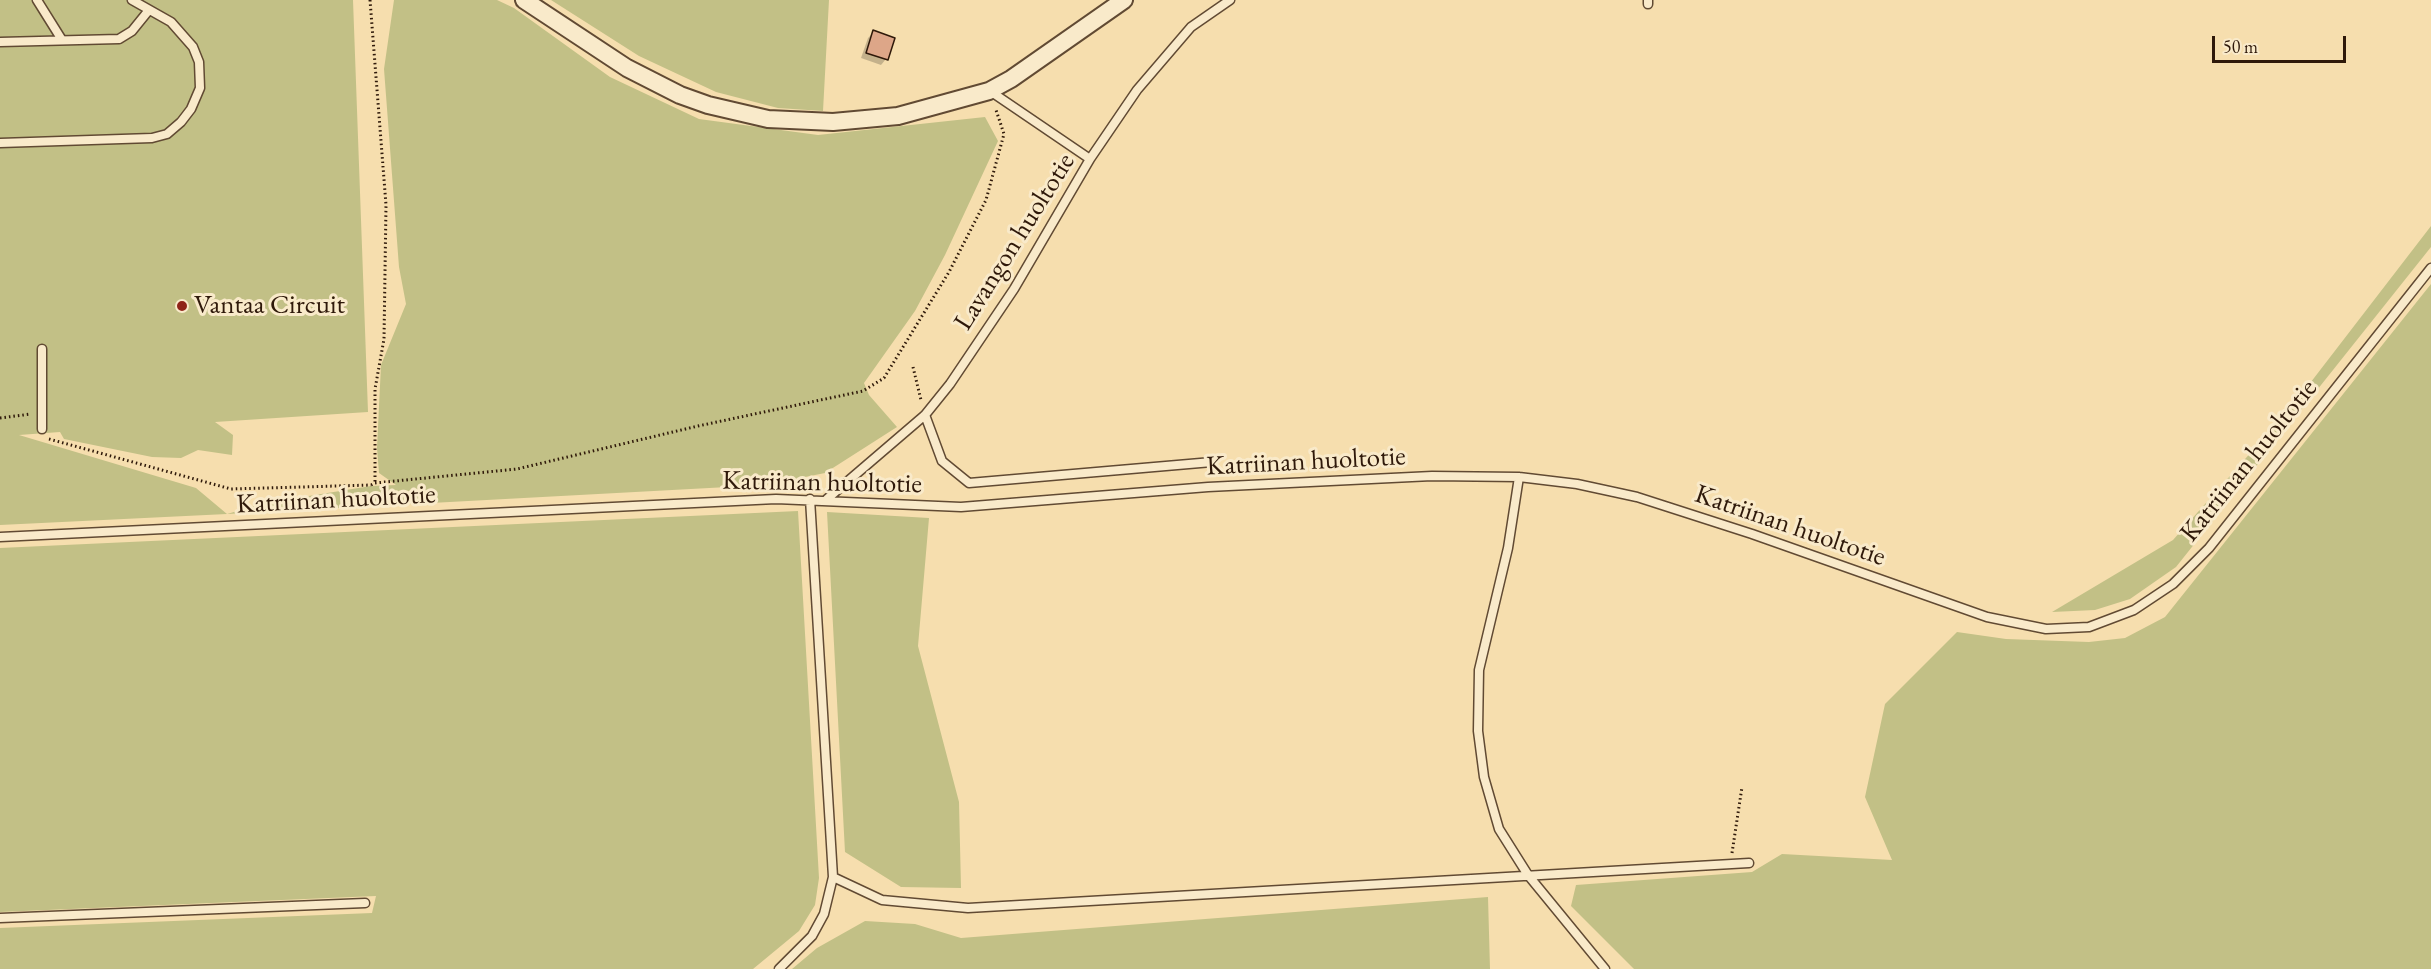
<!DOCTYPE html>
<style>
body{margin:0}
#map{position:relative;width:2431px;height:969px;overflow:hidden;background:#f6deae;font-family:"EB Garamond",serif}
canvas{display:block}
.scale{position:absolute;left:2212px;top:36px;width:134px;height:27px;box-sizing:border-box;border:3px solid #2f190a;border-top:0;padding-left:8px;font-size:18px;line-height:21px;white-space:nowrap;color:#2f190a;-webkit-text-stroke:4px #f9eaca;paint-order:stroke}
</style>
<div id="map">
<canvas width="2431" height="969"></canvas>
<div class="scale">50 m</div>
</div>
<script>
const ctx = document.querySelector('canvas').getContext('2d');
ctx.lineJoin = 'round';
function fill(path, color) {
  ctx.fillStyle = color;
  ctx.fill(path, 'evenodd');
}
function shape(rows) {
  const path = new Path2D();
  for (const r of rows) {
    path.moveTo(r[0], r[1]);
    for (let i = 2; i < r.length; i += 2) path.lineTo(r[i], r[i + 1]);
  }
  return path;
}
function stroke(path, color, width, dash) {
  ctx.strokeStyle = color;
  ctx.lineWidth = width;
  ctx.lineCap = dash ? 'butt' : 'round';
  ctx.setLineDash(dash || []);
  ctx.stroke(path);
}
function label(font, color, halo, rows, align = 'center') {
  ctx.font = font + ' "EB Garamond",serif';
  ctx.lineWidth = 6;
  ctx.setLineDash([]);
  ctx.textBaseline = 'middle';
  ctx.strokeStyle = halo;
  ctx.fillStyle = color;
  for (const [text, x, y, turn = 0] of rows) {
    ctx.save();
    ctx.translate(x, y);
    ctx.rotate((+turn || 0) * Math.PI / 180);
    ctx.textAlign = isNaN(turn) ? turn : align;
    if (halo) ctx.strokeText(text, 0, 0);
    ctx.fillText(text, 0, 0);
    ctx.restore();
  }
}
const green = shape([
 [0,0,353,0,368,412,215,422,233,435,232,455,198,450,181,458,152,457,64,439,60,432,19,435,196,488,227,514,265,503,371,486,396,485,379,473,377,448,381,365,406,304,399,267,384,69,394,0,497,0,514,8,610,77,699,119,818,135,985,117,998,141,945,255,915,311,864,383,869,395,897,427,825,473,765,485,227,514,0,525],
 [551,0,829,0,823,111,778,108,716,92,639,56],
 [2431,226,2431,247,2176,567,2130,599,2095,610,2052,612,2173,540,2294,404],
 [2431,284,2431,969,1634,969,1571,906,1576,885,1752,872,1782,854,1892,860,1865,797,1885,704,1957,632,2006,639,2089,642,2125,638,2165,617],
 [798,511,819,878,815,905,799,931,753,969,0,969,0,928,372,913,376,896,0,912,0,548],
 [827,512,929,518,918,646,959,802,961,888,901,887,845,852],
 [1488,897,1490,969,792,969,817,948,865,921,915,924,961,938]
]);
const shadow = shape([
 [874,32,886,59,881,65,861,58,868,38]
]);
const building = shape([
 [873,30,895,38,888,60,866,53,873,30]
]);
const path = shape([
 [370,0,386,205,384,339,375,389,375,483],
 [913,367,921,400],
 [0,418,31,414],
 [49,439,231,489,371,485],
 [371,485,375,483,517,469,698,426,863,391,884,378,949,272,986,200,1004,134,996,110],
 [1732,853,1742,787]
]);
const service = shape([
 [37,0,62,40],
 [1648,0,1648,4],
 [0,42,119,39,132,31,149,10],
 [990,91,1090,159],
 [0,143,152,138,167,134,181,122,191,109,200,88,199,62,193,47,171,22,132,0],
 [42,349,42,429],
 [925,415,942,461,969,483,1212,462],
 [1519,477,1508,548,1479,670,1478,731,1484,777,1499,829,1528,875,1605,969],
 [827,499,925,415,950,384,1014,289,1090,159,1137,90,1191,27,1230,0],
 [0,537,776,499,961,507,1208,487,1432,476,1519,477,1577,484,1637,497,1752,534,1987,617,2046,629,2089,627,2134,610,2173,584,2209,548,2431,268],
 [833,877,882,900,968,908,1749,863],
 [0,918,365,903],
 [779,969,812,936,824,914,833,877,810,499]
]);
const minor = shape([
 [524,0,627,68,680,95,708,105,768,119,833,122,898,116,989,91,1011,79,1124,0]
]);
const markers = [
 [182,306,6,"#8f2418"]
];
const streetNames = [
 ["Lavangon huoltotie",1015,242,-58],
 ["Katriinan huoltotie",2249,461,-51],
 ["Katriinan huoltotie",1306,462,-3],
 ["Katriinan huoltotie",822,483,1],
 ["Katriinan huoltotie",336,500,-3],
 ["Katriinan huoltotie",1790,526,19]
];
const poiNames = [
 ["Vantaa Circuit",194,306]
];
fill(green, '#c2c086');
fill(shadow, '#0003');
fill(building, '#dda688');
stroke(building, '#2f190a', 1.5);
stroke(service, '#614a33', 11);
stroke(minor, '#614a33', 20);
stroke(path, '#2f190a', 3, [1.5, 3]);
stroke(service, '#f9eaca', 8);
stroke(minor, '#f9eaca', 16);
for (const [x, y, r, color] of markers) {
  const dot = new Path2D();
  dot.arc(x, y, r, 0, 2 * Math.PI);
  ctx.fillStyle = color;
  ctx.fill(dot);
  stroke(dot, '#f9eaca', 2);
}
label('27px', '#2f190a', '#f9eaca', streetNames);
label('27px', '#2f190a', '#f9eaca', poiNames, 'left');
</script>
